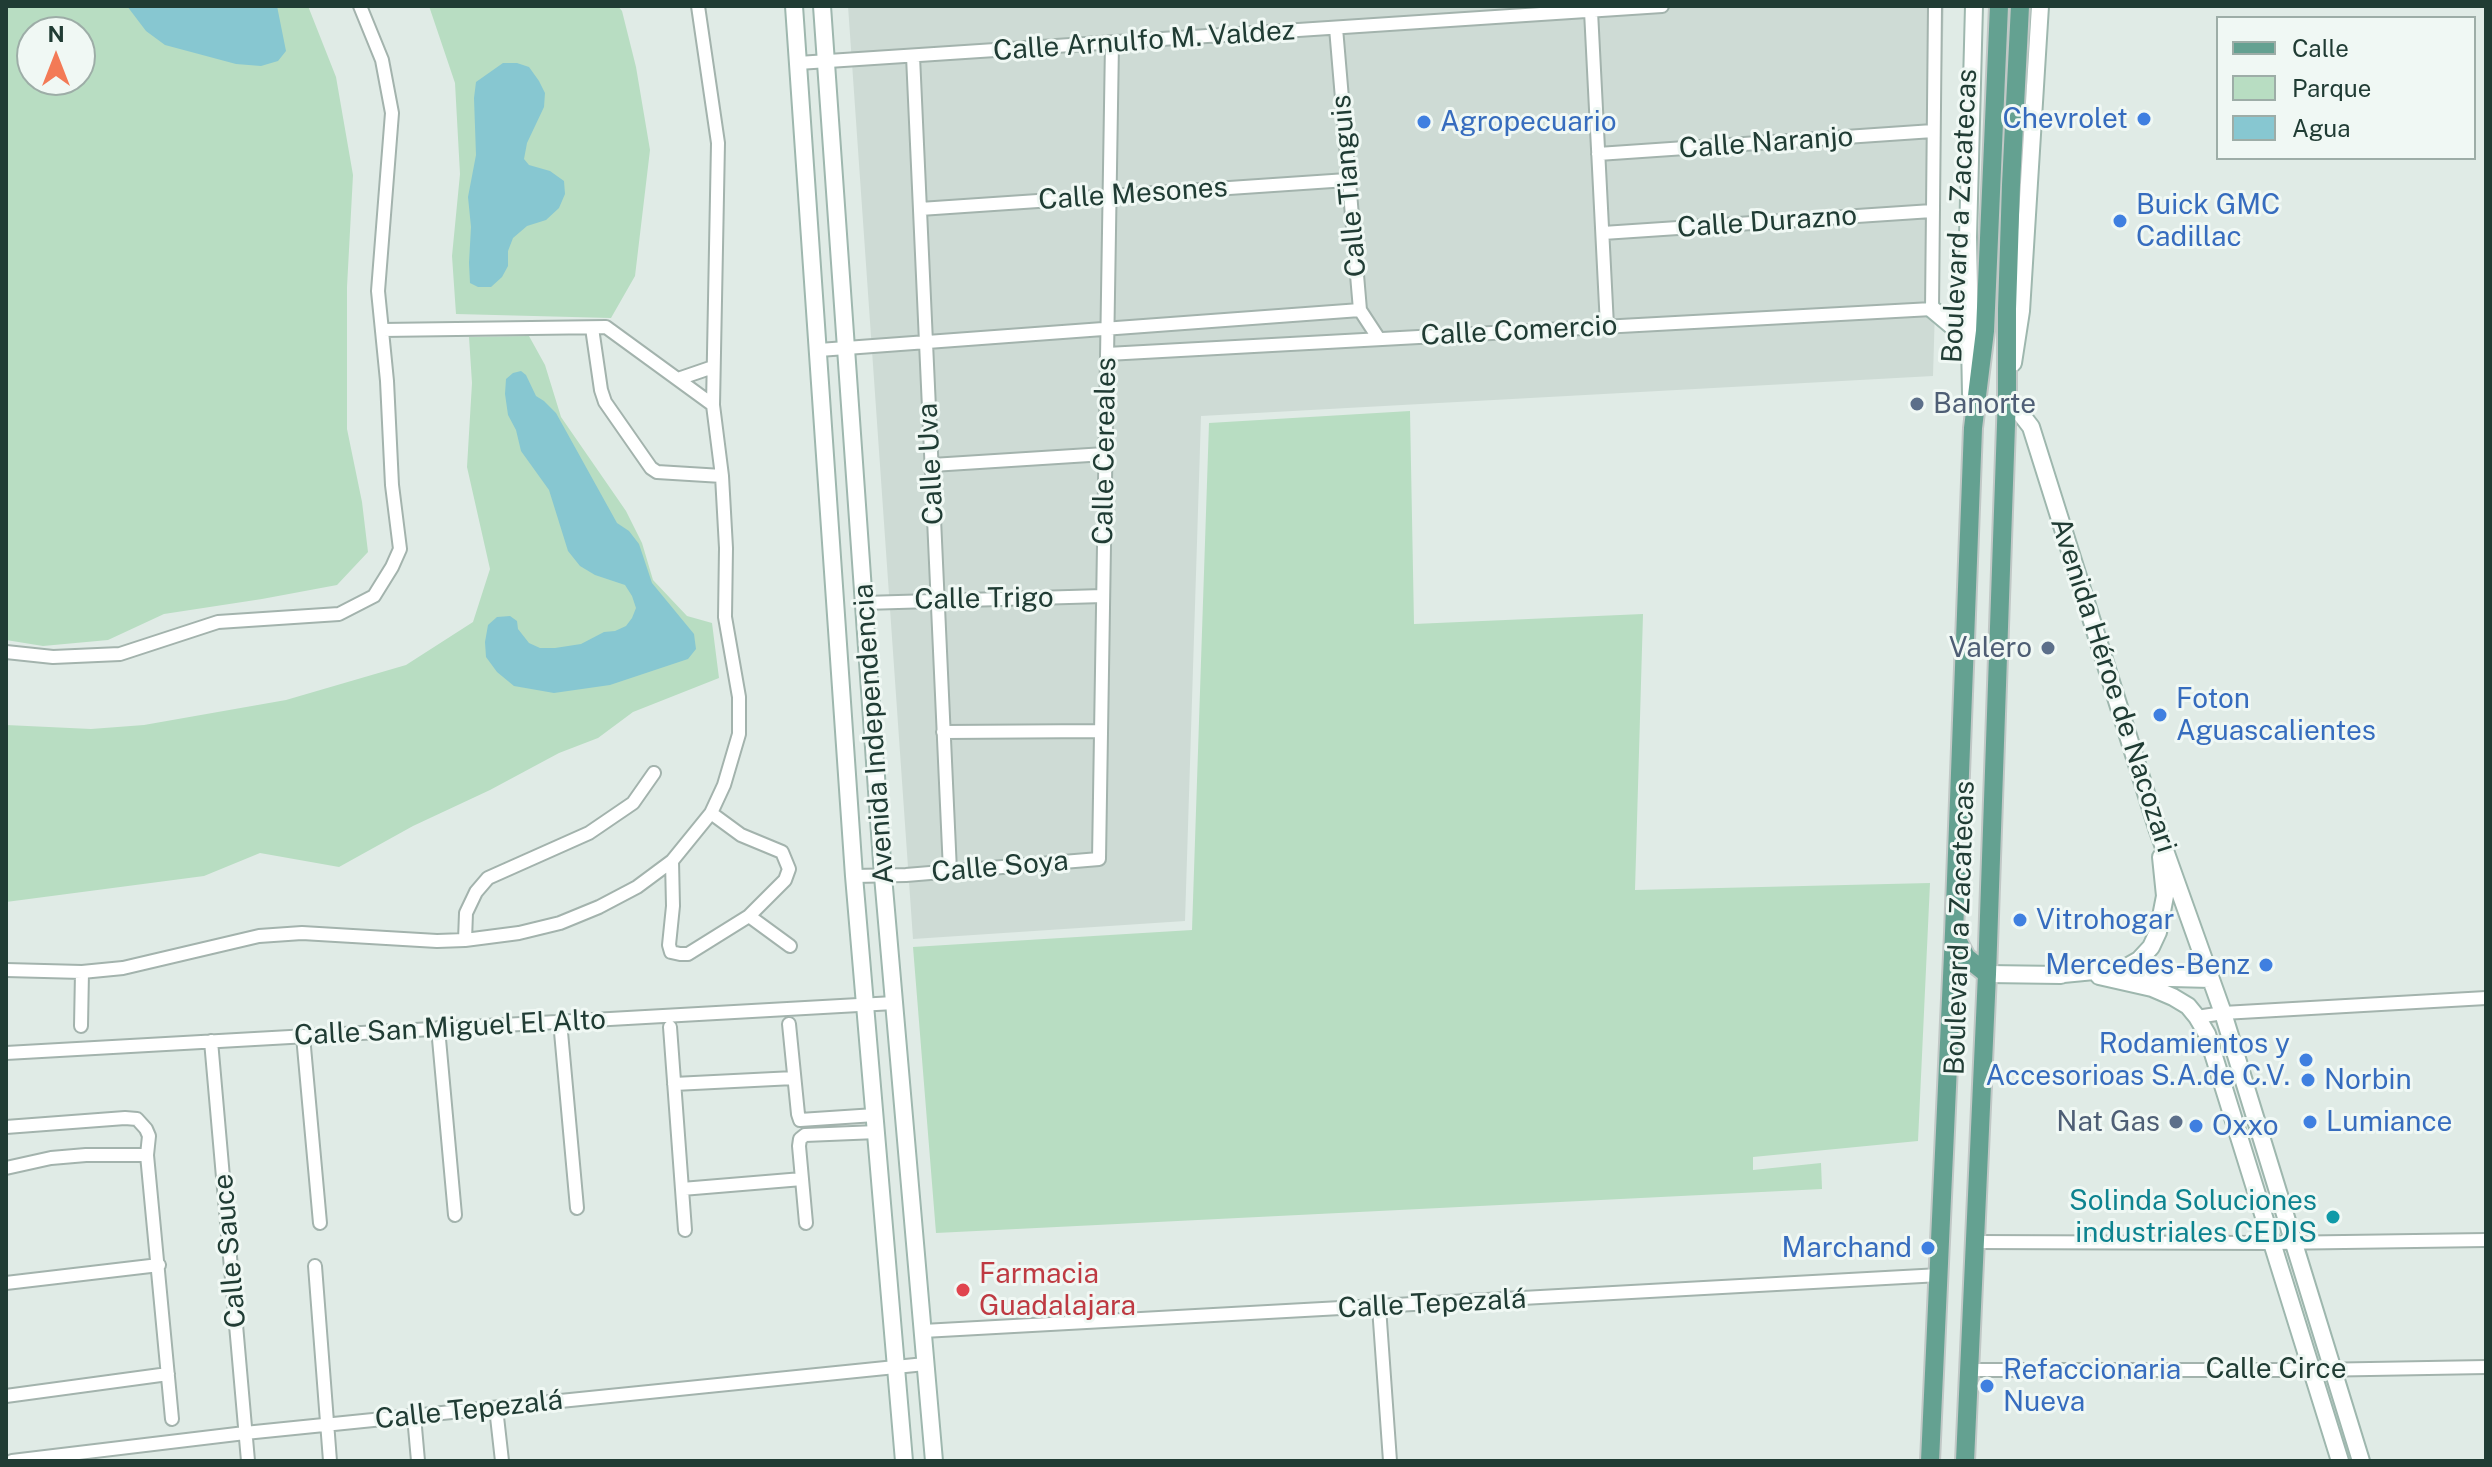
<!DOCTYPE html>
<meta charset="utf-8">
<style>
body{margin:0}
#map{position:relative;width:2492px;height:1467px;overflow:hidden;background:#e0ebe6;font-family:"Public Sans",sans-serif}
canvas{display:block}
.frame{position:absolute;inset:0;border:8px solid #203c34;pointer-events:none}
.legend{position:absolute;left:2216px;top:16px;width:260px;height:144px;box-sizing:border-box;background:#f0f8f4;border:2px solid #9dada7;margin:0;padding:10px 14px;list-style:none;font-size:24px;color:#203c34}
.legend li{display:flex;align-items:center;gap:16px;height:40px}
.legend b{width:40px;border:2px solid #9dada7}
.north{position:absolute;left:16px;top:16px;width:80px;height:80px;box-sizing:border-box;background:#f0f8f4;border:2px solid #9dada7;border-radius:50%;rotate:0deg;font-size:22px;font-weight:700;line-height:32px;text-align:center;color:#203c34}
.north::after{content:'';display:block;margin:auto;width:28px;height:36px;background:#f37a56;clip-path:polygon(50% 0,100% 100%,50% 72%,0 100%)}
</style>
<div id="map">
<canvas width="2492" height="1467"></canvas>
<div class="frame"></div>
<ul class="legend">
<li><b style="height:10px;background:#64a191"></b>Calle</li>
<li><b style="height:22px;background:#b8ddc2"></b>Parque</li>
<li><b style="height:22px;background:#87c7d1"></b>Agua</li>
</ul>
<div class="north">N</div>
</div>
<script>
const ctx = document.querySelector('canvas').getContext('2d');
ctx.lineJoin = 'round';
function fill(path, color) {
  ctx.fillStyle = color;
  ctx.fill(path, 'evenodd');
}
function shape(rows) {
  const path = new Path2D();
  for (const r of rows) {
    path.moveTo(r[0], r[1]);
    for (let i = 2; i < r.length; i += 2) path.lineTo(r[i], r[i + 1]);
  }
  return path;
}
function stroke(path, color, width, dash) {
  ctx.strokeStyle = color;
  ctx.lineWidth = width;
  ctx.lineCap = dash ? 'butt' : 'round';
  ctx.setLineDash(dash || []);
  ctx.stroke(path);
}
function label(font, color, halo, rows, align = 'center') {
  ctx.font = font + ' "Public Sans",sans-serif';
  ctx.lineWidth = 6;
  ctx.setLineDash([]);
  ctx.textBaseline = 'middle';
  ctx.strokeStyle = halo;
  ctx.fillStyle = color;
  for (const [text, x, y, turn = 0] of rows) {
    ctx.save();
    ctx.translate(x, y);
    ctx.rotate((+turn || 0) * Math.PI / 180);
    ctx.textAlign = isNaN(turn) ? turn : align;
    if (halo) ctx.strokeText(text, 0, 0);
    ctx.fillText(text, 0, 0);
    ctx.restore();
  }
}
const built = shape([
 [848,6,1944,6,1933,376,1201,416,1185,921,913,939]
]);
const green = shape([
 [6,6,308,6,336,77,353,175,347,287,347,429,362,502,368,552,337,585,262,599,164,614,108,640,43,646,6,640],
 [32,32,80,32,80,80,32,80],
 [429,6,618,6,622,11,636,67,650,150,635,276,611,318,456,314,452,256,460,174,455,83],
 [529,336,545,365,561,417,626,511,642,543,653,580,687,616,712,623,719,678,633,712,598,738,559,753,490,790,413,826,339,867,260,853,204,876,6,902,6,725,91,729,144,725,286,700,406,665,473,622,490,569,467,467,472,383,469,337],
 [1410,411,1414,624,1643,614,1635,890,1930,883,1918,1141,1753,1157,1753,1170,1821,1163,1822,1189,936,1233,913,947,1192,930,1209,423]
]);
const water = shape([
 [127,6,277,6,286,51,278,61,261,66,236,64,165,45,146,31],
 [503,63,517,63,529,67,539,81,545,93,544,107,527,143,524,159,529,165,550,171,564,181,565,194,559,208,546,220,527,226,513,238,508,251,508,266,502,277,491,287,478,287,470,283,469,263,471,227,468,197,476,155,474,98,476,82],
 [521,371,526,375,536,396,544,401,556,413,617,523,629,531,639,544,652,583,694,634,696,649,688,659,610,685,554,693,514,686,497,672,486,657,485,642,488,625,497,617,510,616,517,621,518,629,529,643,540,648,555,648,581,644,604,632,615,631,626,626,632,618,636,608,632,596,625,585,595,575,580,566,568,551,549,490,521,451,516,430,508,415,505,394,506,379,513,373]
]);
const minor = shape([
 [1591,11,1607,326],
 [1336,28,1360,310,1379,339],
 [913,56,950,871],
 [798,63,1662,6],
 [1598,154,1933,131],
 [920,209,1347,180],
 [1603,233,1932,211],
 [592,328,601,390,605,402,651,468,657,472,722,476],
 [382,330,606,327,713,405],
 [819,350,1360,310],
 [1107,354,1932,309,1935,6],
 [678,379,713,367],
 [932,465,1105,454],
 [864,603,1103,596],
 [6,652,53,657,120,654,218,622,339,614,374,596,392,567,400,549,392,485,387,381,378,291,392,113,382,60,360,6],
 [943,732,1101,731],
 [672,861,673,906,669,945,671,952,680,954,688,954,749,916,785,880,789,869,782,852,741,835,711,813],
 [854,876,906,875,1099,859,1112,43],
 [749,916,790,946],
 [465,940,466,913,476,892,488,878,589,833,633,803,654,773],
 [6,970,82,972,123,968,259,936,302,933,437,941,465,940,519,933,560,923,599,907,637,887,672,861,711,813,724,785,739,734,739,697,725,617,726,548,722,476,713,405,718,143,698,6],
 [2197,1017,2223,1013,2486,998],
 [560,1021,577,1208],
 [789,1024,798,1114,800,1120,875,1115],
 [81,1026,82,972],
 [670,1027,685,1230],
 [438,1028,455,1215],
 [303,1036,320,1223],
 [211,1041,248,1461],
 [6,1053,894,1003],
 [674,1084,794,1078],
 [6,1127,125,1118,137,1119,146,1129,149,1136,147,1155,172,1419],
 [6,1168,51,1158,86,1155,147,1155],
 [682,1189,802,1179],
 [806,1223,799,1146,800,1139,805,1135,877,1132],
 [1975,1242,2273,1243,2486,1240],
 [315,1266,330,1461],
 [6,1283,159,1265],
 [1379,1307,1390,1461],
 [923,1331,1940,1275],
 [1970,1370,2312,1370,2486,1367],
 [6,1396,168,1374],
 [496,1408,502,1461],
 [414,1416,418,1461],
 [12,1461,245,1433,925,1364]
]);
const secondary = shape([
 [794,6,854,876,904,1461],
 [822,6,883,876,934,1461],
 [1932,309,1969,340],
 [2013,363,2021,311,2040,6],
 [2008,390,2007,396,2031,427,2157,828,2223,1013,2361,1461],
 [1971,394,1968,237,1974,6],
 [1987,974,2061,975],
 [2053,975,2125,968,2139,960,2151,947,2158,932,2165,896,2161,857],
 [2099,976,2152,988,2173,997,2188,1006,2197,1017,2207,1034,2340,1461],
 [2132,977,2211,979]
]);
const primary = shape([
 [1955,936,1966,957,1987,974],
 [1930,1461,1954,933,1973,428,1985,331,1999,6],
 [1965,1461,1987,974,2007,396,2007,309,2011,185,2020,6]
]);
const markers = [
 [2144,119,8,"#3f7fe0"],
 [1424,122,8,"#3f7fe0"],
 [2120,221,8,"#3f7fe0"],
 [1917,404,8,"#5c6f8a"],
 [2048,648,8,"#5c6f8a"],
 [2160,715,8,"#3f7fe0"],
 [2020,920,8,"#3f7fe0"],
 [2266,965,8,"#3f7fe0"],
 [2306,1060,8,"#3f7fe0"],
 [2308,1080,8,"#3f7fe0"],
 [2176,1122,8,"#5c6f8a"],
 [2310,1122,8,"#3f7fe0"],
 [2196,1126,8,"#3f7fe0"],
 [2333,1217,8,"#0f9aa8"],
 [1928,1248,8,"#3f7fe0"],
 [963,1290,8,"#e0444e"],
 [1987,1386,8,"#3f7fe0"]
];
const streetNames = [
 ["Calle Arnulfo M. Valdez",1144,41,-4],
 ["Calle Naranjo",1766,143,-4],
 ["Calle Tianguis",1349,186,-95],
 ["Calle Mesones",1133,194,-4],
 ["Boulevard a Zacatecas",1960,216,-87],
 ["Calle Durazno",1767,222,-4],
 ["Calle Comercio",1519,331,-3],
 ["Calle Cereales",1105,451,-89],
 ["Calle Uva",931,464,-93],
 ["Calle Trigo",984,599,-1],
 ["Avenida Héroe de Nacozari",2113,685,72],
 ["Avenida Independencia",874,734,-94],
 ["Calle Soya",1000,867,-5],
 ["Boulevard a Zacatecas",1960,928,-88],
 ["Calle San Miguel El Alto",450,1028,-3],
 ["Calle Sauce",230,1251,-95],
 ["Calle Tepezalá",1432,1304,-3],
 ["Calle Circe",2276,1369],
 ["Calle Tepezalá",469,1410,-6]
];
const shopNames = [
 ["Chevrolet",2128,119,"right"],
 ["Agropecuario",1440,122],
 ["Buick GMC",2136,205],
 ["Cadillac",2136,237],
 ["Foton",2176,699],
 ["Aguascalientes",2176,731],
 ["Vitrohogar",2036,920],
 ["Mercedes-Benz",2250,965,"right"],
 ["Rodamientos y",2290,1044,"right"],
 ["Accesorioas S.A.de C.V.",2290,1076,"right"],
 ["Norbin",2324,1080],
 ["Lumiance",2326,1122],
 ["Oxxo",2212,1126],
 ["Marchand",1912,1248,"right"],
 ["Refaccionaria",2003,1370],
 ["Nueva",2003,1402]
];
const serviceNames = [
 ["Banorte",1933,404,"left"],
 ["Valero",2032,648],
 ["Nat Gas",2160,1122]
];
const cultureNames = [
 ["Solinda Soluciones",2317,1201],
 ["industriales CEDIS",2317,1233]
];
const healthNames = [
 ["Farmacia",979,1274],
 ["Guadalajara",979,1306]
];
fill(built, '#cedbd5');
fill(green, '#b8ddc2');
fill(water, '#87c7d1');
stroke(minor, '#a3b3ad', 16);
stroke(secondary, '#9eb7ae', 20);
stroke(primary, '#c1c8c6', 22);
stroke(minor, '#fff', 12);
stroke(secondary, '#fff', 16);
stroke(primary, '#64a191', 18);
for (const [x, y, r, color] of markers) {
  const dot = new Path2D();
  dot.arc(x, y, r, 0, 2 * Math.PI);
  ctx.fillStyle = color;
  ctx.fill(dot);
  stroke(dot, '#f0f8f4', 3);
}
label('28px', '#203c34', '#f0f8f4', streetNames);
label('28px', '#366cbe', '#f0f8f4', shopNames, 'left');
label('28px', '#4e5e75', '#f0f8f4', serviceNames, 'right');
label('28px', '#0d838f', '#f0f8f4', cultureNames, 'right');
label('28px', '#be3a42', '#f0f8f4', healthNames, 'left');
</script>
